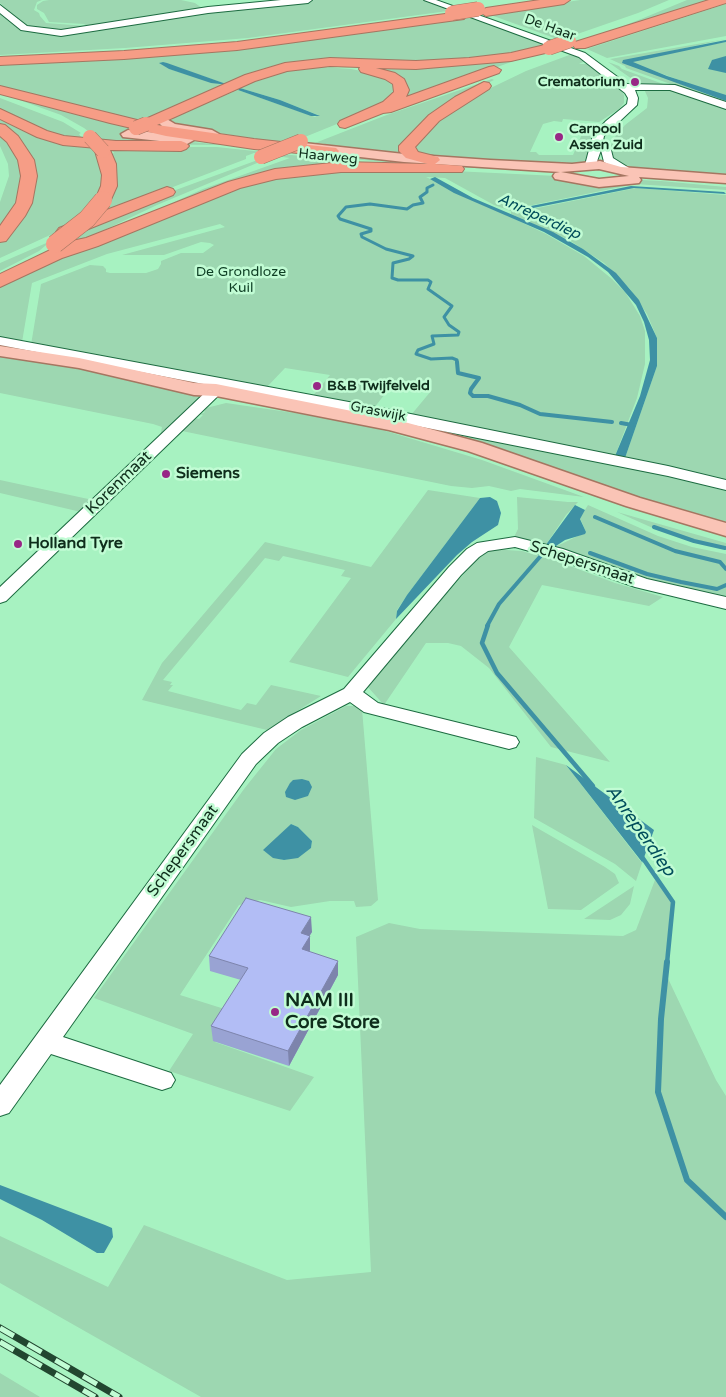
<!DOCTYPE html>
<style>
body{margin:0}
canvas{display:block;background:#a7f2c1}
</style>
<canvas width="726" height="1397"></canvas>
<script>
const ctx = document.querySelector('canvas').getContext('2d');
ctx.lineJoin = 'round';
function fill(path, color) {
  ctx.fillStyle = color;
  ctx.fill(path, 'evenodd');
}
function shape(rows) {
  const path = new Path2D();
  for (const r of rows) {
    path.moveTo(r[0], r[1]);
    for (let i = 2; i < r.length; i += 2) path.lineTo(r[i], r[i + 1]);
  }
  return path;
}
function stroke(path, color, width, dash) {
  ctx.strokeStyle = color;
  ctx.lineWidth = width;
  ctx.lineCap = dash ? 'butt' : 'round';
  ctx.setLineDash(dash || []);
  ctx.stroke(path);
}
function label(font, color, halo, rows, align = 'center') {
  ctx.font = font + ' "Varela Round",sans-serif';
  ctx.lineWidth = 5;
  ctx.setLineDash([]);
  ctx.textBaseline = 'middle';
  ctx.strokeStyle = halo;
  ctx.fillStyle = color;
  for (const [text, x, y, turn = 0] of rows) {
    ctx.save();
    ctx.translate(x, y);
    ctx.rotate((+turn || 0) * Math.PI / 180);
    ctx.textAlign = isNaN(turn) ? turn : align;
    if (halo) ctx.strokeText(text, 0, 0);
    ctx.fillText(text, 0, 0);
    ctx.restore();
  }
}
const green = shape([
 [0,0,42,0,37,2,34,10,39,13,40,16,46,23,87,26,84,24,49,22,44,13,37,9,37,5,43,1,49,0,181,0,195,3,202,8,87,29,46,31,23,25,0,3],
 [315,0,424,0,450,9,444,9,448,11,248,38,125,48,0,55,0,12,21,29,45,33,208,11],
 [580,0,669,0,638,13,560,40,488,14],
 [687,0,718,0,603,34,641,19],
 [726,4,726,36,607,58,587,49],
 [468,17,548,45,469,61,306,62,229,85,162,62,160,63,169,69,226,86,143,124,0,87,0,64,83,60],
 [726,39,622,62,726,101,726,104,626,68,625,66,610,59],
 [726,42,726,97,627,61,637,59],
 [572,54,587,60,579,64,589,64,620,89,624,95,624,103,619,109,599,122,563,119,562,122,554,121,543,124,530,152,536,152,539,155,573,155,585,127,597,128,599,129,594,136,587,160,584,162,575,164,535,165,420,155,413,146,432,126,472,97,526,71],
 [525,57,392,105,407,88,368,68,352,66,424,66],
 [608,62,619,66,622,69,666,85,639,84],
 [323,67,351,69,382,75,397,86,398,94,364,113,295,141,281,143,175,126,169,122,175,117,238,90,315,117,318,115,280,100,240,88,263,78,289,70],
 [492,79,494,80,477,88,401,151,400,155,316,147,325,143,315,143,384,116],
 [644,89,670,89,726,108,726,176,630,168,625,166,610,156,611,145,615,137,625,125,647,108,648,98],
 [0,91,135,126,120,135,223,145,105,144,84,128,61,115,0,93],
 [0,98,63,122,81,133,79,134,81,137,79,141,51,135,0,111],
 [0,114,42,135,131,147,217,147,384,165,270,174,90,240,203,189,290,158,254,153,246,156,246,159,100,215,112,199,110,198,111,154,114,153,110,147,100,153,105,188,72,225,0,258,0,242,33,177,0,126],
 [140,131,567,169,567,172,451,167,362,160,150,136],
 [0,134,8,142,22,167,21,195,0,231,0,202,9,176,8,164,0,146],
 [263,158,269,158,157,205,56,253,86,230,154,198],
 [412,169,661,181,726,187,726,190,635,184,513,209,518,212,636,188,726,195,726,481,677,468,625,458,657,366,657,338,647,314,630,289,604,263,569,240,511,214,511,211,494,205,445,178,426,177,546,234,584,256,612,279,625,292,640,316,645,331,645,364,637,398,615,456,411,415,431,391,392,385,374,408,312,397,330,375,285,368,266,388,31,345,41,284,90,265,103,266,106,269,106,272,110,273,146,273,158,269,161,264,161,261,181,253,203,253,214,245,210,243,201,242,164,255,122,255,225,227,220,224,107,254,32,283,22,342,0,339,0,286,49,262,221,191,283,174],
 [51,241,39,251,0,271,0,263],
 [0,353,41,359,197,393,200,397,198,400,160,437,162,427,153,424,0,393],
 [226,403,343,420,389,432,482,460,584,497,520,489,511,491,489,486,472,488,451,486,182,431,195,418,199,419,203,415,199,414,204,413,206,408],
 [393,417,664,475,726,491,726,528],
 [0,480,93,500,81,512,0,493],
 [428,490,480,498,407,595,397,610,396,619,348,677,289,662,351,578,341,576,345,570,283,556,279,561,265,558,163,680,172,682,170,685,173,685,168,691,241,710,247,703,256,705,271,685,321,696,267,730,142,700,162,663,265,542,371,567],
 [517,497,568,502,578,502,566,515,545,546,513,539,518,529],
 [588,505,658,536,692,547,726,554,726,596,719,597,660,584,553,548,586,532,580,518],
 [617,512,726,543,726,549,655,529],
 [491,549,522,551,557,561,615,583,663,597,649,606,542,585,509,647,610,762,551,747,489,668,461,646,448,643,426,643,384,705,366,685,485,550],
 [346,706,354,706,362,709,378,900,371,906,356,907,354,901,330,901,291,907,260,900,239,905,180,995,234,1012,215,1042,314,1077,290,1111,169,1071,193,1034,94,998,244,789,276,749,301,730],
 [291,824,298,827,312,841,311,848,298,857,283,860,264,851],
 [536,757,566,765,642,863,636,881,615,864,534,818],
 [532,825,605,867,615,874,619,883,581,910,548,909],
 [655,880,673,902,664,970,716,1080,726,1096,726,1397,201,1397,0,1283,0,1236,108,1287,144,1225,287,1280,371,1272,356,937,389,923,420,929,623,936,636,930],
 [634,886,630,904,621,915,610,920,584,919],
 [0,1373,40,1397,0,1397]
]);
const water = shape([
 [726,40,726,42,633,62,667,76,726,95,726,101,622,63,623,60],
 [726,56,726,73,708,69,712,60],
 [163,62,167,63,229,85,211,83,169,69,159,63],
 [240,88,280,100,320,116,311,116,238,90],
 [435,177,473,198,553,232,583,249,616,273,639,300,657,338,657,366,625,458,615,456,640,396,650,360,649,340,644,322,636,305,608,272,588,257,544,232,454,193,430,179],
 [631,186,724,192,726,194,634,188,518,211,516,209],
 [490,497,497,501,501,513,498,525,472,542,457,555,396,619,397,611,407,595,480,498],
 [575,505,585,510,580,519,586,532,585,534,565,540,553,548,545,546],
 [566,765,654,830,642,863,642,862],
 [302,779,309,781,312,787,308,796,295,800,286,797,285,792,290,783,293,780],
 [291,824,298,827,312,841,311,848,298,858,284,860,273,858,263,850],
 [0,1185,105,1225,112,1228,113,1237,104,1253,97,1253,42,1220,0,1199]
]);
const streamFar3 = shape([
 [433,185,427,188,427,192,420,197,423,203,413,205,407,209,370,204,346,207,338,216,340,219,371,229,371,231,361,234,362,237,386,249,413,256,409,259,393,263,392,278,398,280,428,280,431,282,428,289,452,306,444,317,449,325,459,332,458,335,432,336,434,344,418,350,416,354,431,359,452,358,457,360,457,363]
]);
const streamFar2 = shape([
 [457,362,458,373,479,378,471,389,470,393,473,396,488,396,520,405,540,414,612,422],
 [621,423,632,425],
 [595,517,675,551,720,562,726,569],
 [654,527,694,541,725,548],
 [590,553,647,574,681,582,717,589,726,585],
 [487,626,499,604,545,551]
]);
const streamFar1 = shape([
 [488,625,482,643,497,673,593,786],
 [640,854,673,902,667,963]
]);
const stream = shape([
 [667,962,661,1019,658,1092,687,1180,726,1217]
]);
const minor = shape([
 [281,0,312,0,308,3,208,13,61,36,21,30,0,13,0,5,27,26,61,30,208,7,281,0],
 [424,0,436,0,585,53,627,84,675,85,726,102,726,109,670,90,635,90,638,98,637,105,604,136,602,146,610,146,613,158,629,168,623,171,604,162,601,150,595,167,587,167,585,165,593,135,606,121,627,104,628,98,625,93,579,57,424,0],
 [0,337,381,408,668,466,726,480,726,490,668,476,222,387,224,390,221,393,6,601,0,603,0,587,211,387,214,386,0,345,0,337],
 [515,537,563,549,647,579,726,597,726,609,635,587,551,557,515,547,488,551,479,557,461,575,363,692,378,703,516,737,519,742,516,747,509,749,364,712,350,702,302,727,278,743,256,764,63,1037,171,1073,175,1080,171,1087,162,1090,51,1054,9,1113,0,1116,0,1085,242,754,264,733,288,717,344,689,449,567,467,549,477,543,515,537]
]);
const major = shape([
 [165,118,175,124,212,130,219,134,212,138,166,130,158,122,165,118],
 [128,130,187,136,194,140,187,144,123,137,121,134,128,130],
 [304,143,404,154,490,160,572,164,600,161,621,167,726,175,726,183,639,177,641,180,639,183,599,187,555,179,553,176,555,173,560,172,404,162,299,150,297,147,304,143],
 [599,169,629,176,599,179,561,172,599,169],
 [0,346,79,358,194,383,216,384,397,420,482,443,640,498,726,523,726,536,626,506,468,451,389,430,216,396,194,395,79,368,0,356,0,346]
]);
const highway = shape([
 [540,0,570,0,564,4,486,16,480,12,486,8,540,0],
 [709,0,726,0,726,3,585,48,575,48,573,45,575,42,709,0],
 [460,12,464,13,466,16,464,19,237,50,124,59,0,65,0,57,124,51,237,42,460,12],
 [549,44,556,48,554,51,511,61,416,69,376,68,395,73,404,79,409,90,406,97,489,67,494,66,501,70,499,73,391,112,383,113,345,128,340,127,338,124,340,121,383,102,394,92,393,84,385,79,361,72,359,69,360,67,330,66,287,71,255,81,157,125,254,139,336,148,339,151,336,154,331,156,254,149,166,136,110,123,0,94,0,86,141,121,245,75,285,63,330,58,416,61,469,58,511,53,549,44],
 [484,82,489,83,491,86,489,89,439,121,415,147,418,152,438,157,440,160,435,164,462,166,464,169,462,172,341,172,276,179,240,188,98,246,62,258,0,287,0,274,67,242,86,238,228,182,275,169,341,162,428,164,406,158,399,151,399,146,429,115,455,97,484,82],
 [0,109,47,131,64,136,116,141,181,141,186,143,189,146,186,149,181,151,110,150,116,164,117,186,109,204,103,205,97,204,95,200,101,186,102,175,95,151,97,148,63,145,37,137,0,119,0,109],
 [0,124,5,125,18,136,34,160,37,176,32,203,25,216,6,241,0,242,0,226,16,203,21,176,18,160,7,142,0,136,0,124],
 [167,187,173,189,175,192,173,195,71,236,65,237,59,236,56,232,59,228,167,187]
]);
const rail = shape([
 [0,1328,119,1397],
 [0,1342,95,1397]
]);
const highwayBridgeFar1 = shape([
 [452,13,478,9],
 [549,48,569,41],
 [136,128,146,124],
 [90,137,103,151],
 [261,157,301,141]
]);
const highwayBridge = shape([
 [55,244,87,219,103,200]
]);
const wall = shape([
 [312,932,309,936,310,950,309,952,338,961,338,975,289,1066,213,1041,211,1026,241,980,210,971,209,956]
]);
const shadedWall = shape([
 [311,917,312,932,302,948,301,933],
 [310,936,310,950,302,964,302,949],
 [338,961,338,975,289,1066,288,1051]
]);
const building = shape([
 [246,898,311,917,301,933,310,936,302,949,338,961,288,1051,211,1026,248,968,209,956,246,898]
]);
const markers = [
 [635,82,5,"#982786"],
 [559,137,5,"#982786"],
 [317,386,5,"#982786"],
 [166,474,5,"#982786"],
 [18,544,5,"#982786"],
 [275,1012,5,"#982786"]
];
const farStreetnames = [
 ["De Haar",550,28,20],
 ["Haarweg",328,157,6],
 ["Graswijk",378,412,11]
];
const farPoinames = [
 ["Crematorium",625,82,"right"],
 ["Carpool",569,129],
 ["Assen Zuid",569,145],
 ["B&B Twijfelveld",327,386]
];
const farParknames = [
 ["De Grondloze",241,272],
 ["Kuil",241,288]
];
const farWaternames = [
 ["Anreperdiep",539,217,25]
];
const poiNames = [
 ["Siemens",176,474],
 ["Holland Tyre",28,544]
];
const streetNames = [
 ["Korenmaat",119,483,-44],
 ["Schepersmaat",582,563,18],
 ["Schepersmaat",183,851,-54]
];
const waterNames = [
 ["Anreperdiep",640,831,55]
];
const nearPoinames = [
 ["NAM III",285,1001],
 ["Core Store",285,1023]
];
fill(green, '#9dd7b1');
fill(water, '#3e91a4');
stroke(streamFar3, '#3e91a4', 3);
stroke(streamFar2, '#3e91a4', 4);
stroke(streamFar1, '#3e91a4', 4.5);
stroke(stream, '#3e91a4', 6);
stroke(minor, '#1d6b41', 2);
stroke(major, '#a57661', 3);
stroke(highway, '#a57661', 2);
fill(minor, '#fff');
fill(major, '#fac4b6');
fill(highway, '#f69d86');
stroke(rail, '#224630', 7);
stroke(rail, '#c1fcd4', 5, [16]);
stroke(highwayBridgeFar1, '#a57661', 15, []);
stroke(highwayBridge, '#a57661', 19, []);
stroke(highwayBridgeFar1, '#f69d86', 14);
stroke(highwayBridge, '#f69d86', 18);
fill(wall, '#99a3d3');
fill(shadedWall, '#7d84ac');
fill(building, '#b2bdf5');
stroke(building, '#7d84ac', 1);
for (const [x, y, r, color] of markers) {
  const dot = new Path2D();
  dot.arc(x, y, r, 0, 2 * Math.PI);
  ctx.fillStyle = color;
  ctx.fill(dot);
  stroke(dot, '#c1fcd4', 2);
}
label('14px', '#0e2d1b', '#c1fcd4', farStreetnames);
label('bold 14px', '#0e2d1b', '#c1fcd4', farPoinames, 'left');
label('14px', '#0d3d23', '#c1fcd4', farParknames);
label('italic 15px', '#004d5b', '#c1fcd4', farWaternames);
label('bold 16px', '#0e2d1b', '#c1fcd4', poiNames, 'left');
label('16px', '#0e2d1b', '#c1fcd4', streetNames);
label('italic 18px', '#004d5b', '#c1fcd4', waterNames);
label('bold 19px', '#0e2d1b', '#c1fcd4', nearPoinames, 'left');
</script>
